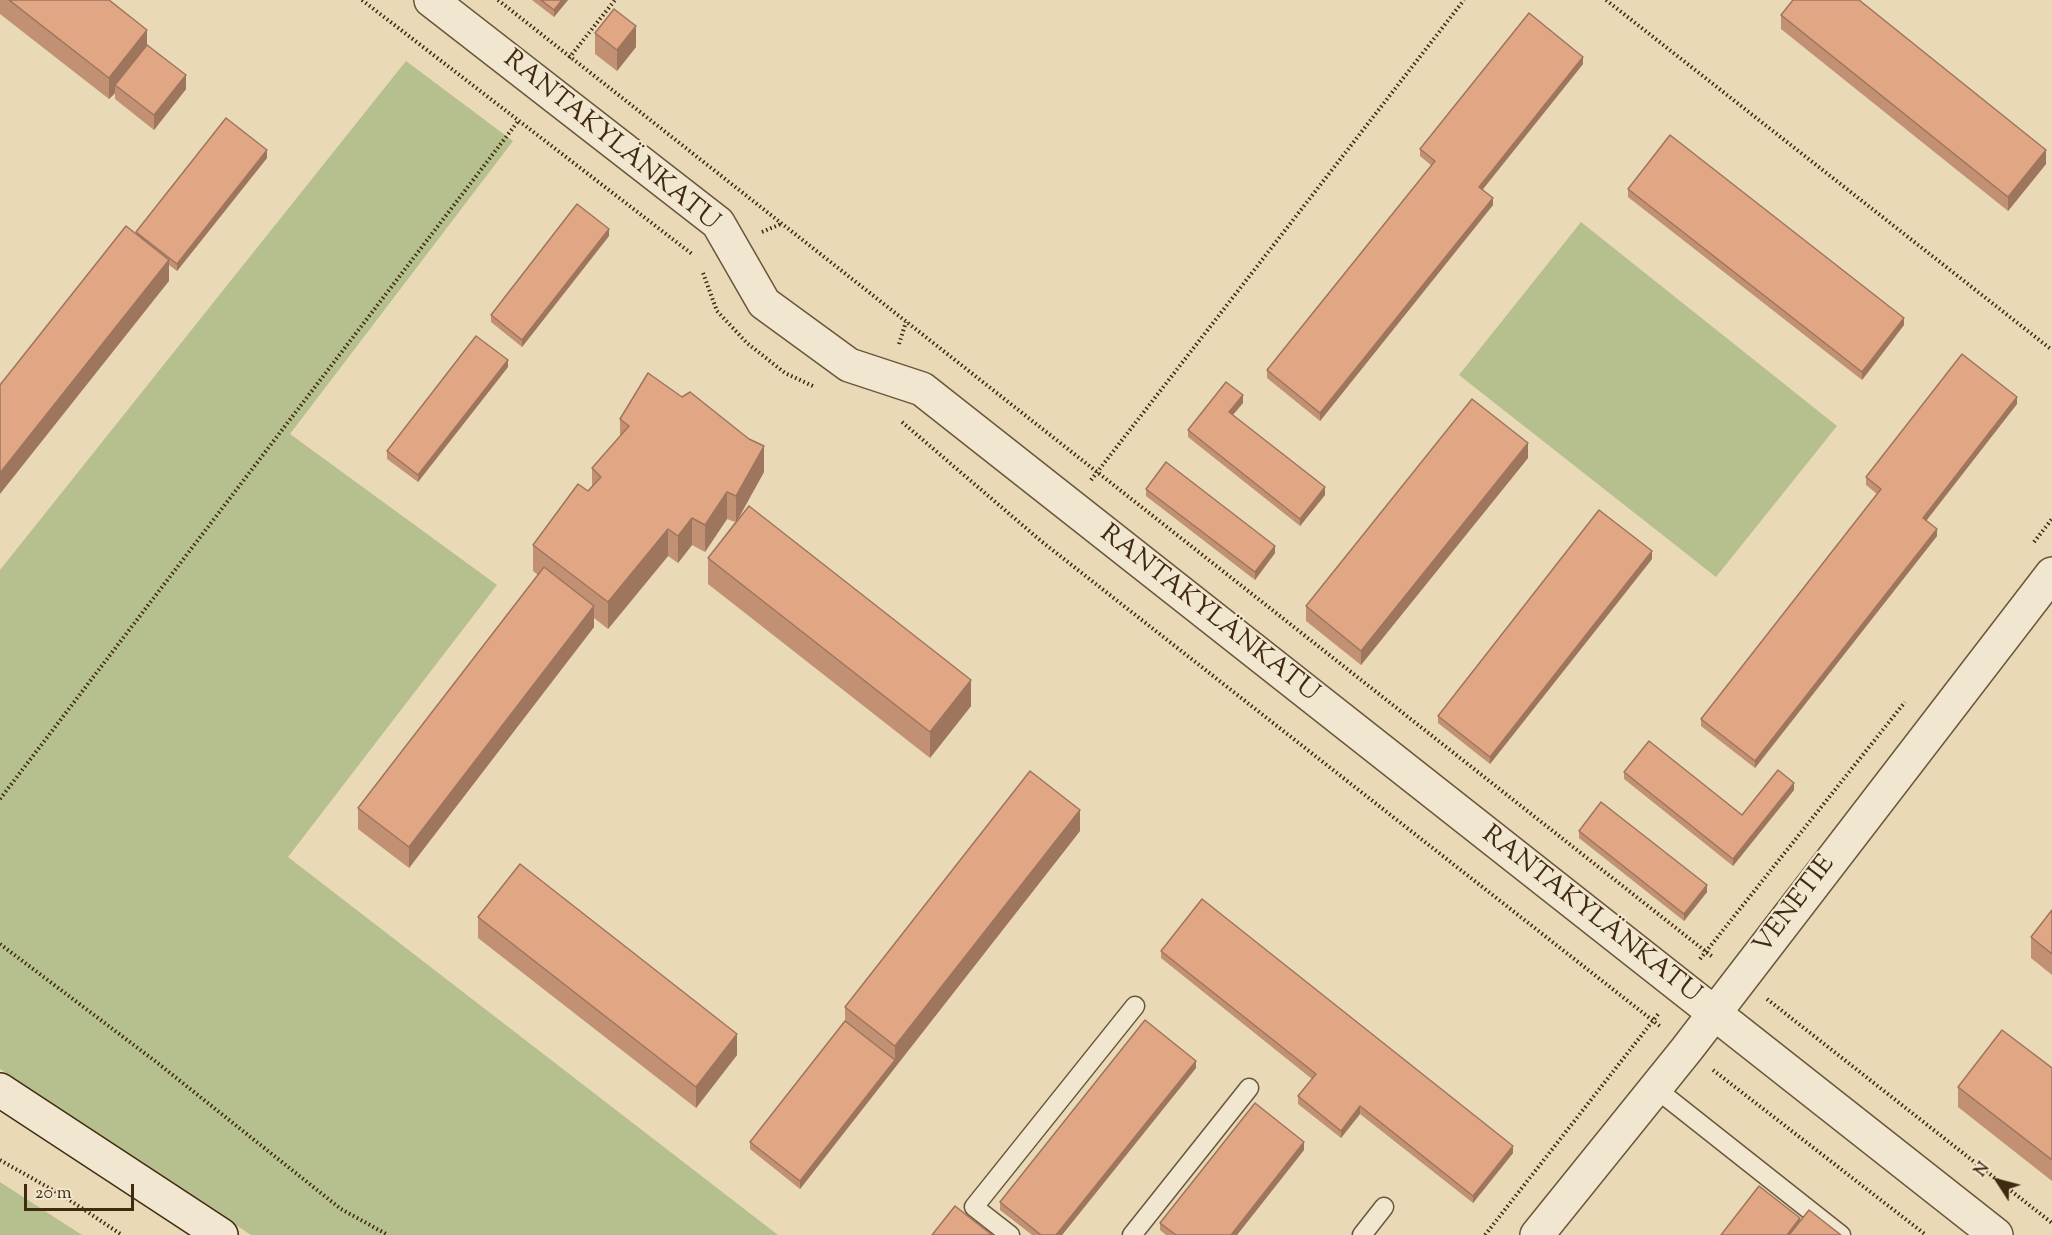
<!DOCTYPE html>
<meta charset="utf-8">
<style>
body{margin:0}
#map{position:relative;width:2052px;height:1235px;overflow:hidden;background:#e9d9b6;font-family:"Sorts Mill Goudy",serif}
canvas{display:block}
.north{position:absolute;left:1968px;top:1151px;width:60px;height:60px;-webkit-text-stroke:4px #f1e6d0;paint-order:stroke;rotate:306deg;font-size:16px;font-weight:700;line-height:24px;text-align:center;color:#402a10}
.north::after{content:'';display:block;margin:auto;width:21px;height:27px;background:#402a10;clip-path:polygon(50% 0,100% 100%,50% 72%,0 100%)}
.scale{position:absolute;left:24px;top:1184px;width:110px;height:27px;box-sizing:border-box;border:3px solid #402a10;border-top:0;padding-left:8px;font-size:18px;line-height:21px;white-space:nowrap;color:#402a10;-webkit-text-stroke:4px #f1e6d0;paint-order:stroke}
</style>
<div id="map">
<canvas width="2052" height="1235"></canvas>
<div class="north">N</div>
<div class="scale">20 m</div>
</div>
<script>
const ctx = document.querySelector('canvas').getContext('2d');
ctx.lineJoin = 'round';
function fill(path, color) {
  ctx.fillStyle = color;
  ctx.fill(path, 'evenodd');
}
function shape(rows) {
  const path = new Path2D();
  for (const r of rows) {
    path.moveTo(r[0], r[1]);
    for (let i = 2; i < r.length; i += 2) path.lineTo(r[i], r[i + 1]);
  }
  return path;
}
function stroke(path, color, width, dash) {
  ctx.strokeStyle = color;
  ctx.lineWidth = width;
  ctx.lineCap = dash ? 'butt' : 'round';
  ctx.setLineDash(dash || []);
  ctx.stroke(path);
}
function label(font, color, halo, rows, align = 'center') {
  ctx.font = font + ' "Sorts Mill Goudy",serif';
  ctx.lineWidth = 4.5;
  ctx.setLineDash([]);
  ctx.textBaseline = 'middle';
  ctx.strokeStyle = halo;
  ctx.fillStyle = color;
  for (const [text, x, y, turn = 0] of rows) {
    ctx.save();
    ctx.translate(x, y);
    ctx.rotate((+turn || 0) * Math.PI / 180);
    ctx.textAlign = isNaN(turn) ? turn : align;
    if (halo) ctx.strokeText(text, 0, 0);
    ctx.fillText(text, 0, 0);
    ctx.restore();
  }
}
const green = shape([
 [406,61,513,141,290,434,497,585,288,857,778,1235,251,1235,0,1069,0,570],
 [1581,222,1837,426,1716,577,1459,375],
 [0,1182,82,1235,0,1235]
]);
const path = shape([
 [362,0,692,254],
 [498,0,1714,958],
 [1606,0,2052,350],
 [569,58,615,0],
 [762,232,781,224],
 [703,273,717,311,747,343,785,373,815,387],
 [899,344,906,322],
 [902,422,1041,541,1661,1027],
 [1091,480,1464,0],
 [2034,542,2052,519],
 [0,799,519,120],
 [0,944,155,1061,341,1209,388,1235],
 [1700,959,1905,702],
 [1767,999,2052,1223],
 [1713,1070,1926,1235],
 [0,1160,65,1197,122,1235],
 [1485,1235,1659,1013]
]);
const service = shape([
 [1655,1088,1841,1235],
 [1010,1235,974,1207,1135,1006],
 [1132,1235,1249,1088],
 [1362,1235,1384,1207]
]);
const minor = shape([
 [431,0,718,223,764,303,849,365,922,389,1996,1235],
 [1537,1235,1687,1049,2052,574]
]);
const secondary = shape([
 [0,1090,221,1235]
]);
const wall = shape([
 [0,0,109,0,186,89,154,130,115,99,115,93,109,99,0,14],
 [532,0,568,0,554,17],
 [1781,15,2046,164,2008,211,1781,29],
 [595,33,636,47,617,71,595,54],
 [1583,64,1483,189,1493,205,1320,421,1267,378,1267,370,1432,166,1420,156,1420,149],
 [267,158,177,271,169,265,169,281,136,234,136,232],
 [1628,189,1904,325,1862,380,1628,197],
 [609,236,522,347,491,322,491,315],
 [508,367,418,482,387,459,387,451],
 [1243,403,1233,415,1325,495,1300,526,1188,437,1188,430],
 [2017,404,1926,520,1937,536,1755,768,1701,726,1701,719,1877,494,1866,485,1866,477],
 [620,419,764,472,738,518,971,706,930,758,708,584,708,558,735,522,727,519,705,552,692,545,678,563,668,556,608,629,594,618,594,627,409,868,358,829,358,808,538,575,533,571,533,545,592,486,592,468,620,436],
 [1528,458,1361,665,1306,621,1306,606],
 [1146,489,1275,553,1255,580,1146,496],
 [1652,559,1490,764,1438,723,1438,716],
 [1624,772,1742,815,1794,790,1733,866,1624,779],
 [1080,831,800,1189,750,1149,750,1142,845,1021,845,1007],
 [1579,831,1707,892,1684,921,1579,838],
 [2052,910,2052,975,2031,958,2031,937],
 [478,917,737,1055,696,1108,478,938],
 [1161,951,1513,1153,1473,1203,1360,1114,1341,1138,1298,1104,1298,1096,1312,1079,1161,958],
 [1196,1068,1062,1235,1032,1235,1000,1210,1000,1202],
 [2052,1068,2052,1181,1958,1107,1958,1087],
 [1304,1150,1237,1235,1166,1235,1160,1230,1160,1223]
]);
const shadedWall = shape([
 [562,0,568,0,554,17,554,10],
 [636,26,636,47,617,71,617,50],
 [147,30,147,51,115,85,115,93,109,99,109,78],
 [1583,57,1583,64,1479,194,1479,187],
 [186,75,186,89,154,130,154,115],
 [267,150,267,158,177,271,177,264],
 [2046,150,2046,164,2008,211,2008,197],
 [1493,198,1493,205,1320,421,1320,413],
 [609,229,609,236,522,347,522,340],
 [169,260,169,281,0,494,0,473],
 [1904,318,1904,325,1862,380,1862,372],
 [508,360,508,367,418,482,418,475],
 [1243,395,1243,403,1229,419,1229,412],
 [2017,397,2017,404,1923,525,1923,518],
 [1528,443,1528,458,1361,665,1361,651],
 [764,446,764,472,736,523,736,496],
 [1325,487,1325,495,1300,526,1300,519],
 [727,492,727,519,705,552,705,525],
 [692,518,692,545,678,563,678,536],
 [668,529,668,556,608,629,608,602],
 [1937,529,1937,536,1755,768,1755,761],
 [1275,546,1275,553,1255,580,1255,572],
 [1652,551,1652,559,1490,764,1490,757],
 [594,606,594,627,409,868,409,847],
 [971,680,971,706,930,758,930,732],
 [1794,783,1794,790,1733,866,1733,859],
 [1080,810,1080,831,800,1189,800,1181,895,1060,895,1046],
 [1707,885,1707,892,1684,921,1684,914],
 [737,1034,737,1055,696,1108,696,1087],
 [1196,1061,1196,1068,1062,1235,1056,1235],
 [1360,1106,1360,1114,1341,1138,1341,1131],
 [1304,1142,1304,1150,1237,1235,1231,1235],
 [1513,1146,1513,1153,1473,1203,1473,1196],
 [1800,1218,1800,1226,1793,1235,1787,1235]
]);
const building = shape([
 [9,0,109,0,147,30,109,78,9,0],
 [541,0,562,0,554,10,541,0],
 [1793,0,1859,0,2046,150,2008,197,1781,15,1793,0],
 [614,9,636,26,617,50,595,33,614,9],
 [1529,13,1583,57,1479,187,1493,198,1320,413,1267,370,1435,161,1420,149,1529,13],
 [147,45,186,75,154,115,115,85,147,45],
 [226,118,267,150,177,264,136,232,226,118],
 [1670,135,1904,318,1862,372,1628,189,1670,135],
 [577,204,609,229,522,340,491,315,577,204],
 [126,226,169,260,0,473,0,385,126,226],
 [476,336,508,360,418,475,387,451,476,336],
 [1962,354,2017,397,1923,518,1937,529,1755,761,1701,719,1881,489,1866,477,1962,354],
 [648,373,682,397,690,392,749,439,764,446,736,496,727,492,705,525,692,518,678,536,668,529,608,602,533,545,578,484,588,491,601,477,592,468,629,426,620,419,648,373],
 [1226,382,1243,395,1229,412,1325,487,1300,519,1188,430,1226,382],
 [1472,399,1528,443,1361,651,1306,606,1472,399],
 [1166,462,1275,546,1255,572,1146,489,1166,462],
 [749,506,971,680,930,732,708,558,749,506],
 [1599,510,1652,551,1490,757,1438,716,1599,510],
 [544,567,594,606,409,847,358,808,544,567],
 [1649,741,1742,815,1778,770,1794,783,1733,859,1624,772,1649,741],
 [1030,771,1080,810,895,1046,845,1007,1030,771],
 [1601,802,1707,885,1684,914,1579,831,1601,802],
 [520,864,737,1034,696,1087,478,917,520,864],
 [1202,899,1513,1146,1473,1196,1360,1106,1341,1131,1298,1096,1316,1074,1161,951,1202,899],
 [2052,910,2052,954,2031,937,2052,910],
 [1145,1020,1196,1061,1056,1235,1041,1235,1000,1202,1145,1020],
 [845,1021,895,1060,800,1181,750,1142,845,1021],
 [2002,1030,2052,1068,2052,1160,1958,1087,2002,1030],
 [1255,1103,1304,1142,1231,1235,1176,1235,1160,1223,1255,1103],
 [1759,1186,1800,1218,1787,1235,1721,1235,1759,1186],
 [955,1206,992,1235,932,1235,955,1206],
 [1809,1210,1841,1235,1789,1235,1809,1210]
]);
const streetNames = [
 ["RANTAKYLÄNKATU",610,142,39],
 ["RANTAKYLÄNKATU",1208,615,38],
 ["VENETIE",1796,906,-53],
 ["RANTAKYLÄNKATU",1590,916,38]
];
fill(green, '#b6bf8e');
stroke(service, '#6a563a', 21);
stroke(minor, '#6a563a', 36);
stroke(secondary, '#402a10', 36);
stroke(path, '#402a10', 4, [1.5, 3]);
stroke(service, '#f1e6d0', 18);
stroke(minor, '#f1e6d0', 33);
stroke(secondary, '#f1e6d0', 33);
fill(wall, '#c29072');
fill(shadedWall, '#9e755d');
fill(building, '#e1a785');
stroke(building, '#9e755d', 1.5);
label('26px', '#402a10', '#f1e6d0', streetNames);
</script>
